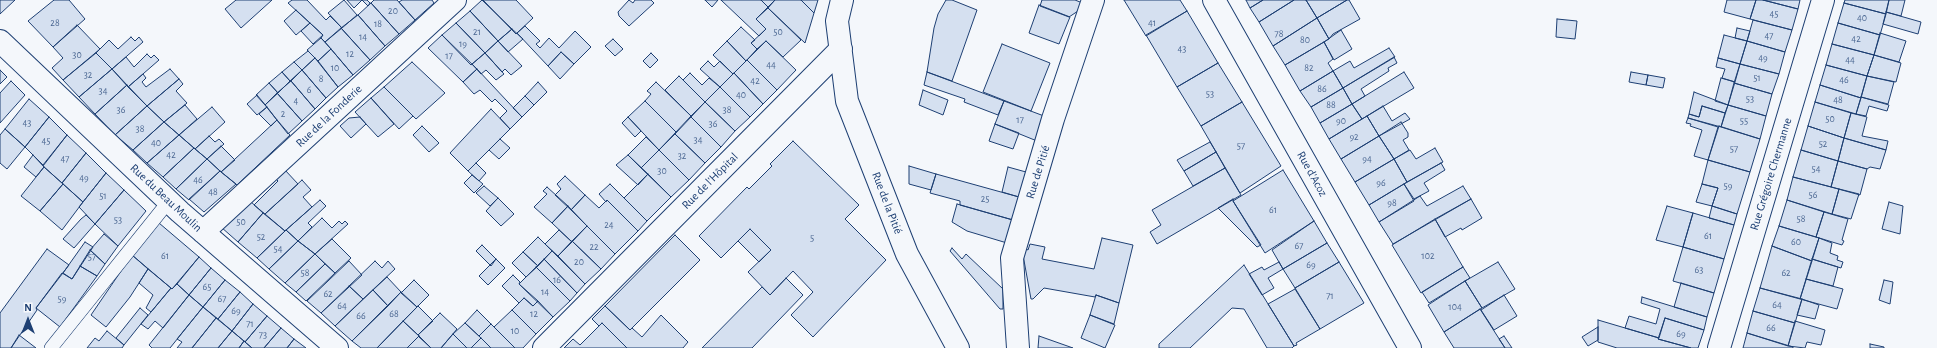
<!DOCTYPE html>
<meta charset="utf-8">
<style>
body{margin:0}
#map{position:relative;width:1937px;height:348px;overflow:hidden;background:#f4f7fb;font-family:"Alegreya Sans",sans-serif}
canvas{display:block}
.north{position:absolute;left:8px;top:300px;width:40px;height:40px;-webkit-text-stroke:3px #f4f7fb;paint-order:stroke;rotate:0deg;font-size:11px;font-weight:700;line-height:16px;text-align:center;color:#1d3f73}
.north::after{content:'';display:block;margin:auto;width:14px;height:18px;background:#1d3f73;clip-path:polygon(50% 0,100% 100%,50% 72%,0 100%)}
</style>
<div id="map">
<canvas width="1937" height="348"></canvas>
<div class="north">N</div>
</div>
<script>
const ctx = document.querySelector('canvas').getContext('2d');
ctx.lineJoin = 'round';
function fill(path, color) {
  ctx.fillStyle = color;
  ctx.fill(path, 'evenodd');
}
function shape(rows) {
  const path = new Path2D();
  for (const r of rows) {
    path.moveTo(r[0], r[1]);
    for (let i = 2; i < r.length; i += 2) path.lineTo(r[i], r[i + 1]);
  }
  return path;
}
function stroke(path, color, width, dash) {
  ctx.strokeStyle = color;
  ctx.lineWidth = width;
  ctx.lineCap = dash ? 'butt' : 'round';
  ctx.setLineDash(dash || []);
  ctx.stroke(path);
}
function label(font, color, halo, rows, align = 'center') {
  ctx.font = font + ' "Alegreya Sans",sans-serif';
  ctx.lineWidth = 3;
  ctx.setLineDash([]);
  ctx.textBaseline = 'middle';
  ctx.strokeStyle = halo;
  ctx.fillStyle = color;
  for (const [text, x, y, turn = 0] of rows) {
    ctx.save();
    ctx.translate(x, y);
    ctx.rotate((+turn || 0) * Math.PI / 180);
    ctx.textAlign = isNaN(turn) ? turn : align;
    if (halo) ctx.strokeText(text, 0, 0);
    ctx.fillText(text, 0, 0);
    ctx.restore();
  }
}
const building = shape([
 [0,0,15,0,0,14,0,0],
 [54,0,69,0,85,19,53,47,28,21,54,0],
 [236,0,272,0,241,28,225,9,236,0],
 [292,0,307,0,326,20,330,16,342,28,325,42,321,38,323,35,288,3,292,0],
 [344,0,357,15,342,28,328,13,344,0],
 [347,0,367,0,370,3,368,6,362,0,354,8,347,0],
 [374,0,397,0,415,20,399,34,371,3,374,0],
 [402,0,432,0,434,3,415,20,399,2,402,0],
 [482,0,512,29,498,41,470,11,482,0],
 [483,0,516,0,533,18,516,34,483,0],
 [629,0,633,3,635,0,651,0,654,3,629,26,619,16,618,12,629,0],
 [705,0,718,0,712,7,705,0],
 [721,0,761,0,768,7,756,19,766,29,759,36,721,0],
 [761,0,775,0,768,7,761,0],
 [775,0,801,0,814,13,805,43,768,8,775,0],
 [801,0,818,0,814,13,801,0],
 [946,0,952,0,977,10,952,81,927,72,934,28,938,14,946,0],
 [1042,0,1075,0,1085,4,1084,7,1069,17,1040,6,1042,0],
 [1124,0,1180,0,1187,11,1146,36,1124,0],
 [1246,0,1263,0,1250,8,1246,0],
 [1263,0,1294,0,1259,22,1250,8,1263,0],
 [1294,0,1306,0,1317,18,1273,46,1259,22,1294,0],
 [1306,0,1347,0,1317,18,1306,0],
 [1347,0,1349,0,1360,19,1333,34,1329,39,1317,18,1347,0],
 [1727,0,1756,0,1750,19,1724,12,1727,0],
 [1756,0,1763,0,1798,9,1792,30,1750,19,1756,0],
 [1763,0,1800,0,1798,9,1763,0],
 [1845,0,1889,0,1886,14,1844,3,1845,0],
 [1889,0,1905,0,1901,16,1886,12,1889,0],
 [371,3,399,34,385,46,358,15,371,3],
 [1844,3,1886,14,1880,35,1838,23,1844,3],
 [1039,5,1070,17,1059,44,1029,33,1039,5],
 [768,8,801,40,783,57,766,41,757,49,751,43,766,29,756,19,768,8],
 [296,10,310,23,296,35,284,21,296,10],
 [470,11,498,41,485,53,456,23,470,11],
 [1187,11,1218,63,1177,87,1146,35,1187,11],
 [1886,12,1921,22,1918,34,1883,24,1886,12],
 [358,15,385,46,370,60,341,28,358,15],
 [1317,18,1329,39,1285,65,1273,46,1317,18],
 [1557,19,1577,21,1575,39,1556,37,1557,19],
 [1753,20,1792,30,1785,52,1747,41,1753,20],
 [310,23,323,35,313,44,301,31,310,23],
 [456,23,485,53,471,65,442,35,456,23],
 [1838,23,1880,35,1874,55,1832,44,1838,23],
 [77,25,100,49,63,80,52,68,63,58,53,47,77,25],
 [525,26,540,41,536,44,540,48,549,38,559,48,575,31,591,47,574,64,561,52,548,66,517,33,525,26],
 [741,27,755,40,751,43,757,49,746,61,727,41,741,27],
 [341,28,370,60,353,75,325,42,341,28],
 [1737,28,1750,31,1747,41,1735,38,1737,28],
 [512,29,523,39,508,52,498,41,512,29],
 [1341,30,1352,49,1334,60,1324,42,1341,30],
 [1880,33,1906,41,1899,62,1874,55,1880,33],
 [442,35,477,69,463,82,428,48,442,35],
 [1724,35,1747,41,1740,64,1718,58,1724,35],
 [131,37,135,41,139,37,143,42,112,69,96,53,109,40,118,49,131,37],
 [321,38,331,49,318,61,307,50,321,38],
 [613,39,623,49,615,56,605,46,613,39],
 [498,41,522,66,511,75,505,69,502,72,485,53,498,41],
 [727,41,746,61,733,74,713,55,727,41],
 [766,41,796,70,777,90,747,60,766,41],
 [1747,41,1785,52,1779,74,1740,64,1747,41],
 [1324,42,1333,59,1328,63,1333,71,1300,91,1285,65,1324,42],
 [1002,44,1050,63,1031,111,983,92,1002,44],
 [1832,44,1874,55,1867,76,1826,65,1832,44],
 [1389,48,1395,57,1343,88,1333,71,1350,61,1354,68,1389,48],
 [331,49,353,75,338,87,318,61,331,49],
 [308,51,315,58,302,70,294,62,308,51],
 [561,52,574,64,560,79,548,66,561,52],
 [96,53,112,69,79,97,63,80,96,53],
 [485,53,504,74,496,80,486,70,481,74,472,64,485,53],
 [651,53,658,60,650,68,643,61,651,53],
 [147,54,151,58,154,55,159,60,128,87,112,69,126,57,134,67,147,54],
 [1874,55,1901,63,1896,82,1867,76,1874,55],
 [1394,57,1397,63,1388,68,1389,71,1361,89,1365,96,1352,104,1343,88,1394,57],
 [315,58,338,87,326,98,302,70,315,58],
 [1718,58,1740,64,1735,82,1722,78,1725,69,1716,67,1718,58],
 [747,60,777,90,763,104,734,73,747,60],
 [708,61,714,67,720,61,733,74,720,87,700,69,708,61],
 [294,62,302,70,290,81,282,72,294,62],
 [412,62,445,93,416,119,384,87,412,62],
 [1218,63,1242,102,1201,126,1177,87,1218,63],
 [1740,64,1779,74,1772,94,1734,83,1740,64],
 [1826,65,1867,76,1861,98,1820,85,1826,65],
 [112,69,127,85,95,114,79,97,112,69],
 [170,69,179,79,147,106,128,87,143,74,146,78,142,82,146,87,170,69],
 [477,69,522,117,510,129,500,118,507,111,495,99,492,102,480,90,474,94,463,82,477,69],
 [0,70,7,77,0,84,0,70],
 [302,70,326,98,315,109,291,81,302,70],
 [1333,71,1343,88,1311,107,1300,91,1333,71],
 [282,72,290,81,278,93,269,83,282,72],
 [927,72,1004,101,998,115,964,102,965,99,924,85,927,72],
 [1404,72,1414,88,1362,119,1352,104,1404,72],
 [1631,72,1648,75,1646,85,1629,82,1631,72],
 [690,73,702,85,709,78,720,87,705,102,683,80,690,73],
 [734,73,763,104,750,117,720,87,734,73],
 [1648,75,1665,78,1663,88,1646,85,1648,75],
 [679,76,705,102,691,116,665,90,679,76],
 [1867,76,1894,82,1888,104,1861,97,1867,76],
 [1721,78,1735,82,1728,105,1715,101,1721,78],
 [179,79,183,84,176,91,187,103,164,122,147,106,179,79],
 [11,81,25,95,0,123,0,93,11,81],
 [291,81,315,109,302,121,277,93,291,81],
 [538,82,547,92,534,105,525,96,538,82],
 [656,82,691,116,676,132,645,101,651,94,647,91,656,82],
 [269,83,278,93,265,105,256,95,269,83],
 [1734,83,1772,94,1766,116,1728,105,1734,83],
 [127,85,147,106,115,135,95,114,127,85],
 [1820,85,1861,98,1856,114,1815,102,1820,85],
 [384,87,413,116,399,129,371,98,384,87],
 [720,87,750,117,735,131,705,102,720,87],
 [1343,88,1352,104,1320,123,1311,107,1343,88],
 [923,90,948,100,943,115,919,105,923,90],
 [1694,92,1728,105,1725,113,1702,106,1699,117,1689,114,1694,92],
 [277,93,302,121,288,134,265,105,277,93],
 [257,95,267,107,257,115,247,104,257,95],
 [525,96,534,105,522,117,513,108,525,96],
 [1861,97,1889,105,1887,111,1869,106,1866,116,1856,114,1861,97],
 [371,98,394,124,378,137,355,112,371,98],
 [29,99,49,117,25,147,5,129,29,99],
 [645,101,676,132,659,150,628,117,645,101],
 [1004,101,1044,116,1037,141,995,124,1004,101],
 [705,102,735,131,721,147,691,117,705,102],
 [1242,102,1281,166,1240,193,1201,126,1242,102],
 [1815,102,1851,113,1844,138,1808,126,1815,102],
 [1352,104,1362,119,1329,139,1320,123,1352,104],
 [185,105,197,119,179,135,164,122,185,105],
 [1728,105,1766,116,1760,139,1721,127,1728,105],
 [147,106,164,122,133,150,115,135,147,106],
 [1383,106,1392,121,1405,113,1410,119,1379,136,1367,116,1383,106],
 [1702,106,1725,113,1721,127,1688,118,1689,114,1699,117,1702,106],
 [212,107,225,122,195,149,179,135,212,107],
 [267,107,277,120,271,126,259,114,267,107],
 [491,109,510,129,468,171,450,153,491,109],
 [1851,113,1867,117,1862,136,1888,141,1886,150,1844,138,1851,113],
 [1367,116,1379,136,1341,159,1329,139,1367,116],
 [49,117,67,135,43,165,25,147,49,117],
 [360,117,366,124,351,138,340,126,349,118,360,117],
 [628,117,641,131,635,137,622,123,628,117],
 [691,117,721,147,705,163,675,134,691,117],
 [1688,118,1718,127,1708,160,1694,156,1702,130,1690,126,1691,124,1686,123,1688,118],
 [277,120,290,135,237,185,221,172,277,120],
 [164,122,179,135,147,163,133,150,164,122],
 [1401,122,1408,133,1408,137,1403,140,1409,150,1394,159,1379,136,1401,122],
 [995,124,1019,133,1013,149,989,141,995,124],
 [422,126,439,143,429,152,413,135,422,126],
 [1719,126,1760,139,1750,172,1708,160,1719,126],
 [1808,126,1844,138,1838,161,1801,150,1808,126],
 [5,129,25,147,7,169,0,163,0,135,5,129],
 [675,134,705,163,689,180,659,150,675,134],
 [67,135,86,153,62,183,43,166,67,135],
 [179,135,194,148,163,177,147,163,179,135],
 [209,136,215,142,219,139,224,144,207,159,195,149,209,136],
 [1379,136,1394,159,1355,182,1341,159,1379,136],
 [646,137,659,150,641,168,628,155,646,137],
 [1844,138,1886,150,1880,169,1870,167,1867,169,1838,161,1844,138],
 [500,139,510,148,499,159,489,150,500,139],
 [793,141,859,205,845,219,886,260,813,337,791,315,813,292,793,271,770,295,748,272,771,250,750,229,721,258,699,236,747,187,749,189,772,166,770,164,793,141],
 [1210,142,1216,152,1184,171,1177,160,1210,142],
 [221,146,235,160,221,172,207,159,221,146],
 [194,148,207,159,176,189,163,177,194,148],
 [1435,148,1443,162,1407,182,1394,159,1410,150,1416,159,1435,148],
 [659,150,689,180,671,197,641,168,659,150],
 [1801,150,1838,161,1831,187,1793,177,1801,150],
 [1216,152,1225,168,1193,186,1184,171,1216,152],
 [86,153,106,173,83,202,62,183,86,153],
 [33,155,44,167,36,177,24,167,33,155],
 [628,155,648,174,638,185,616,165,628,155],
 [207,159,220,171,189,200,176,189,207,159],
 [1394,159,1407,182,1369,205,1355,182,1394,159],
 [1708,160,1750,172,1737,214,1712,206,1718,188,1702,184,1708,160],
 [1838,161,1867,169,1860,195,1831,187,1838,161],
 [476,163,486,173,479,181,468,171,476,163],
 [1441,163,1445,170,1424,183,1429,191,1414,199,1404,184,1441,163],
 [909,166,936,174,931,190,909,184,909,166],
 [44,167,63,184,40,211,21,196,44,167],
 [1008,167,1026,172,1019,197,1002,192,1008,167],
 [1225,168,1241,195,1157,244,1150,232,1161,225,1152,210,1225,168],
 [285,170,298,184,265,214,254,205,278,181,275,178,285,170],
 [1283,170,1314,221,1265,253,1233,201,1283,170],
 [220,171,236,184,204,212,189,199,220,171],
 [106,173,124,190,95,224,79,207,106,173],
 [648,174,671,197,647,221,624,198,648,174],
 [936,174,1019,197,1013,220,960,205,960,201,930,193,936,174],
 [472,175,483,184,474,193,464,183,472,175],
 [565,176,585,195,571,210,555,195,561,189,557,184,565,176],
 [1793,177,1839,189,1832,214,1787,200,1793,177],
 [302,180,311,190,303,197,312,207,285,231,265,214,302,180],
 [63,184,83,202,62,230,40,211,63,184],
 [610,184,647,221,638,231,607,200,606,202,599,194,610,184],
 [1404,184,1414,201,1379,222,1369,205,1404,184],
 [1702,184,1718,188,1712,206,1696,202,1702,184],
 [484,186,498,198,490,206,476,193,484,186],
 [1463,186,1471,199,1393,244,1379,222,1420,196,1427,206,1463,186],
 [547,187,568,206,552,223,534,207,547,194,543,191,547,187],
 [1839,189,1859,194,1851,219,1832,214,1839,189],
 [124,190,146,211,118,246,95,224,124,190],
 [585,195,599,208,607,200,638,231,615,254,571,210,585,195],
 [498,198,514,214,501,226,486,211,498,198],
 [1233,199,1233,201,1261,245,1257,247,1218,208,1233,199],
 [1471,199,1482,218,1462,230,1461,228,1445,237,1435,219,1471,199],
 [249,200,263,213,238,242,221,227,249,200],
 [320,200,326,206,308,223,312,227,298,241,286,230,320,200],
 [1787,200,1824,212,1816,237,1779,226,1787,200],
 [1889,202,1903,206,1900,234,1882,229,1889,202],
 [957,204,1013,220,1007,243,967,231,952,222,957,204],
 [568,206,587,226,572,242,552,223,568,206],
 [1667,206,1693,213,1683,247,1656,240,1667,206],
 [1712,206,1737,214,1734,225,1709,218,1712,206],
 [1824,212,1848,219,1842,240,1844,241,1842,245,1816,237,1824,212],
 [263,213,285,231,257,258,238,242,263,213],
 [1693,213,1734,225,1724,259,1683,247,1693,213],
 [86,215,95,224,74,248,63,239,81,219,86,215],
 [322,218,332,228,339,221,342,224,345,221,348,224,315,254,298,241,322,218],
 [1435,219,1463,267,1421,293,1392,245,1435,219],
 [1314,221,1327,243,1283,269,1272,250,1314,221],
 [159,223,199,257,172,289,132,255,159,223],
 [587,226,615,254,601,269,572,241,587,226],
 [1779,226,1819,238,1812,261,1772,246,1779,226],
 [750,229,771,250,759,262,738,241,750,229],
 [286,230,298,241,269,269,257,258,286,230],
 [559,230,572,242,558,256,545,244,559,230],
 [104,234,118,246,105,264,90,250,104,234],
 [675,235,700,260,630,330,605,306,675,235],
 [538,237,552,251,538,266,523,252,538,237],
 [1102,238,1133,245,1119,303,1096,295,1095,297,1044,288,1033,299,1031,299,1023,255,1024,248,1028,250,1030,244,1045,247,1042,259,1094,269,1102,238],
 [1819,238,1832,243,1830,253,1838,256,1837,260,1843,262,1841,268,1812,259,1819,238],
 [332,239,351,258,335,273,315,254,332,239],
 [298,241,315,254,285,283,269,269,298,241],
 [572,241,601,269,585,284,558,256,572,241],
 [85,242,93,247,72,279,63,273,85,242],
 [1327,243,1339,262,1295,288,1283,269,1327,243],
 [482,245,496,259,491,266,476,251,482,245],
 [1772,246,1812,261,1800,299,1760,288,1772,246],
 [1683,247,1724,259,1714,293,1673,281,1683,247],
 [952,248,962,259,966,254,1003,289,1003,309,1000,309,950,251,952,248],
 [47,249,69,265,36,308,37,310,11,348,0,348,0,313,47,249],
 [90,250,105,264,97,276,80,266,90,250],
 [552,251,585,284,577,293,544,259,552,251],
 [523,252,538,266,526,277,512,263,523,252],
 [315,254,325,264,296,292,285,283,315,254],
 [132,255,148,269,130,297,106,327,91,315,132,255],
 [199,257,211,268,189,295,177,284,199,257],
 [496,259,505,268,488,285,479,276,496,259],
 [544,259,577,293,570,301,536,267,544,259],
 [1812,259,1838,267,1833,286,1806,279,1812,259],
 [349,261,362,275,321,313,307,301,349,261],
 [375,261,382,268,388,261,395,269,363,299,349,286,375,261],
 [1279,262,1283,269,1268,278,1274,288,1262,295,1249,274,1262,267,1264,270,1279,262],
 [1339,262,1364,303,1320,329,1295,288,1339,262],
 [1498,262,1515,289,1482,308,1465,281,1498,262],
 [325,264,335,273,306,301,296,292,325,264],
 [1244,265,1294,346,1292,348,1267,348,1244,309,1232,308,1190,348,1159,348,1159,344,1244,265],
 [80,266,97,276,60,327,36,308,62,273,72,279,80,266],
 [536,267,570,301,553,317,519,284,536,267],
 [1463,267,1470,278,1429,303,1422,292,1463,267],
 [211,268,225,280,203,307,189,295,211,268],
 [148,269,171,288,151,312,146,308,153,295,139,283,148,269],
 [513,275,520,282,519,284,538,301,533,306,524,298,519,303,502,286,513,275],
 [387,277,401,292,388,306,373,290,387,277],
 [786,278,803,295,752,348,702,348,762,287,770,295,786,278],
 [1806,279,1843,289,1837,309,1800,299,1806,279],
 [225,280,240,292,218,319,203,307,225,280],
 [414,280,429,295,417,307,401,293,414,280],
 [1884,280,1893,282,1890,304,1879,300,1884,280],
 [1465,281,1482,308,1444,332,1428,305,1465,281],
 [1681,283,1714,293,1707,317,1674,307,1681,283],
 [177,284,189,295,163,328,155,321,148,329,141,324,171,288,172,289,177,284],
 [349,286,363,299,335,326,321,313,349,286],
 [1760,288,1802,299,1795,323,1753,311,1760,288],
 [1295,289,1320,329,1296,343,1297,345,1294,346,1268,304,1295,289],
 [373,290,388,306,352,341,335,326,373,290],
 [240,292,253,304,232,331,218,319,240,292],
 [401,292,417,307,377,348,361,348,352,341,401,292],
 [189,295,203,307,170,348,152,348,149,345,189,295],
 [1096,295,1119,303,1114,324,1090,315,1096,295],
 [1504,295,1517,316,1494,330,1481,310,1504,295],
 [1642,297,1707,317,1704,330,1665,318,1659,338,1625,328,1629,316,1656,324,1660,309,1641,303,1642,297],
 [524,298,533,306,538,301,553,317,536,334,512,310,524,298],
 [1802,299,1819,305,1815,319,1797,315,1802,299],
 [253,304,267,316,245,342,232,331,253,304],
 [418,306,433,321,418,335,403,321,418,306],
 [605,306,630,330,632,328,642,337,661,315,688,342,683,348,627,348,602,323,599,326,592,319,605,306],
 [203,307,216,318,192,348,177,348,182,342,177,339,203,307],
 [140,308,148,315,124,345,116,338,140,308],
 [1480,309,1505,348,1454,348,1444,332,1480,309],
 [477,310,491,324,479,336,465,323,477,310],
 [512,310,536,334,523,348,515,348,494,327,512,310],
 [1753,311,1795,323,1788,346,1747,333,1753,311],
 [440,313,457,329,441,348,431,348,418,335,440,313],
 [1090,315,1115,325,1105,348,1081,338,1090,315],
 [267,316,281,328,264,348,252,348,245,342,267,316],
 [216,318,232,331,218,348,192,348,216,318],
 [1665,318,1704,330,1698,348,1691,348,1658,339,1665,318],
 [1598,320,1659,338,1658,339,1691,348,1617,348,1598,342,1598,320],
 [403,321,419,336,407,348,377,348,403,321],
 [1795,321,1825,330,1821,345,1807,342,1805,348,1788,346,1795,321],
 [465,323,481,338,471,348,467,348,453,334,465,323],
 [602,323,627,348,564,348,573,339,580,345,602,323],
 [491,324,515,348,491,348,479,336,491,324],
 [1598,327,1598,340,1588,346,1582,337,1598,327],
 [281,328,294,339,287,348,264,348,281,328],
 [107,331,124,345,122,348,87,348,95,338,99,341,107,331],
 [232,331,244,341,239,348,218,348,232,331],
 [1747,333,1793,347,1793,348,1743,348,1747,333],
 [453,334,467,348,441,348,453,334],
 [19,335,36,348,11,348,19,335],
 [419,336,419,337,431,348,407,348,419,336],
 [1039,336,1073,348,1038,348,1039,336],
 [1504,336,1512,348,1505,348,1499,339,1504,336],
 [481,338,491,348,471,348,481,338],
 [294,339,306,348,287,348,294,339],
 [244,341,245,342,252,348,239,348,244,341],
 [1870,344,1884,347,1884,348,1870,348,1870,344]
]);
const lane = shape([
 [51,348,169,201]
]);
const street = shape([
 [842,0,837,21,847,101,907,254,958,348],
 [0,41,180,212,337,348],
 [203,232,455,0],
 [544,348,841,49],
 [1018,348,1012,258,1053,119,1093,0],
 [1719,348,1823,0]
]);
const primary = shape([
 [1214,0,1410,348]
]);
const numberNames = [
 ["20",393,11],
 ["45",1774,14],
 ["40",1862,18],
 ["28",55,23],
 ["41",1152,23],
 ["18",378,24],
 ["21",477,32],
 ["50",778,32],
 ["78",1279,34],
 ["47",1769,36],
 ["14",363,37],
 ["42",1856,39],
 ["80",1305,40],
 ["19",463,44],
 ["43",1182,49],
 ["12",350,54],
 ["30",77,55],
 ["17",449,56],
 ["49",1763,58],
 ["44",1850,60],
 ["44",771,65],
 ["10",335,68],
 ["82",1309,68],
 ["32",88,75],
 ["51",1757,78],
 ["8",321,79],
 ["46",1844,80],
 ["42",755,81],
 ["86",1322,89],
 ["6",309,90],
 ["34",103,91],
 ["53",1210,94],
 ["40",741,95],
 ["53",1750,99],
 ["48",1838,100],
 ["4",296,101],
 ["88",1331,105],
 ["36",121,110],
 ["38",727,110],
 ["2",283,114],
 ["50",1830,119],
 ["17",1020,120],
 ["90",1341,121],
 ["55",1744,121],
 ["43",27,123],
 ["36",713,124],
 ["38",140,129],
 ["92",1354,137],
 ["34",698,140],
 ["45",46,141],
 ["40",156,143],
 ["52",1823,144],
 ["57",1241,146],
 ["57",1734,149],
 ["42",171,155],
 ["32",682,156],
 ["47",65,159],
 ["94",1367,159],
 ["54",1816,169],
 ["30",662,171],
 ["49",84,178],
 ["46",198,180],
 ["96",1381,183],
 ["59",1728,186],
 ["48",213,192],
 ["56",1813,195],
 ["51",103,196],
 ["25",985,199],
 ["98",1392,203],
 ["61",1273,210],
 ["58",1801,219],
 ["53",118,220],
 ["50",241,222],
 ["24",609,225],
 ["61",1708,236],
 ["52",261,237],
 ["5",812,238],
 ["60",1796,242],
 ["67",1299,246],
 ["22",594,247],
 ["54",278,249],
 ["61",165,256],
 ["102",1428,256],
 ["57",92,257],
 ["20",579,262],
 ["69",1311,265],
 ["63",1699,270],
 ["58",305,273],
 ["62",1786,273],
 ["16",557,280],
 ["65",207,287],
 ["14",545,292],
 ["62",328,294],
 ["71",1330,296],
 ["59",62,299],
 ["67",222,299],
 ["64",1777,305],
 ["64",342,306],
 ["104",1455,307],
 ["69",236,311],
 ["68",394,314],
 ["12",534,314],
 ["66",361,316],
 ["71",250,324],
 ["66",1771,328],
 ["10",515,331],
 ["69",1681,334],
 ["73",263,335]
];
const streetNames = [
 ["Rue de la Fonderie",329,116,-43],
 ["Rue de Pitié",1038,172,-73],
 ["Rue d'Acoz",1312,174,61],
 ["Rue Grégoire Chermanne",1771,174,-73],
 ["Rue de l'Hôpital",710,181,-45],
 ["Rue du Beau Moulin",166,198,43],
 ["Rue de la Pitié",887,203,69]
];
fill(building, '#d5e0f0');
stroke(building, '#1d3f73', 1);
stroke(lane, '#1d3f73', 14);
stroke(street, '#1d3f73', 24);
stroke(primary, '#1d3f73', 24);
stroke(lane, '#f4f7fb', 13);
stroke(street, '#f4f7fb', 22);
stroke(primary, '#f4f7fb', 22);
label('10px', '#4b6792', null, numberNames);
label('12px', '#1d3f73', '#f4f7fb', streetNames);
</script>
